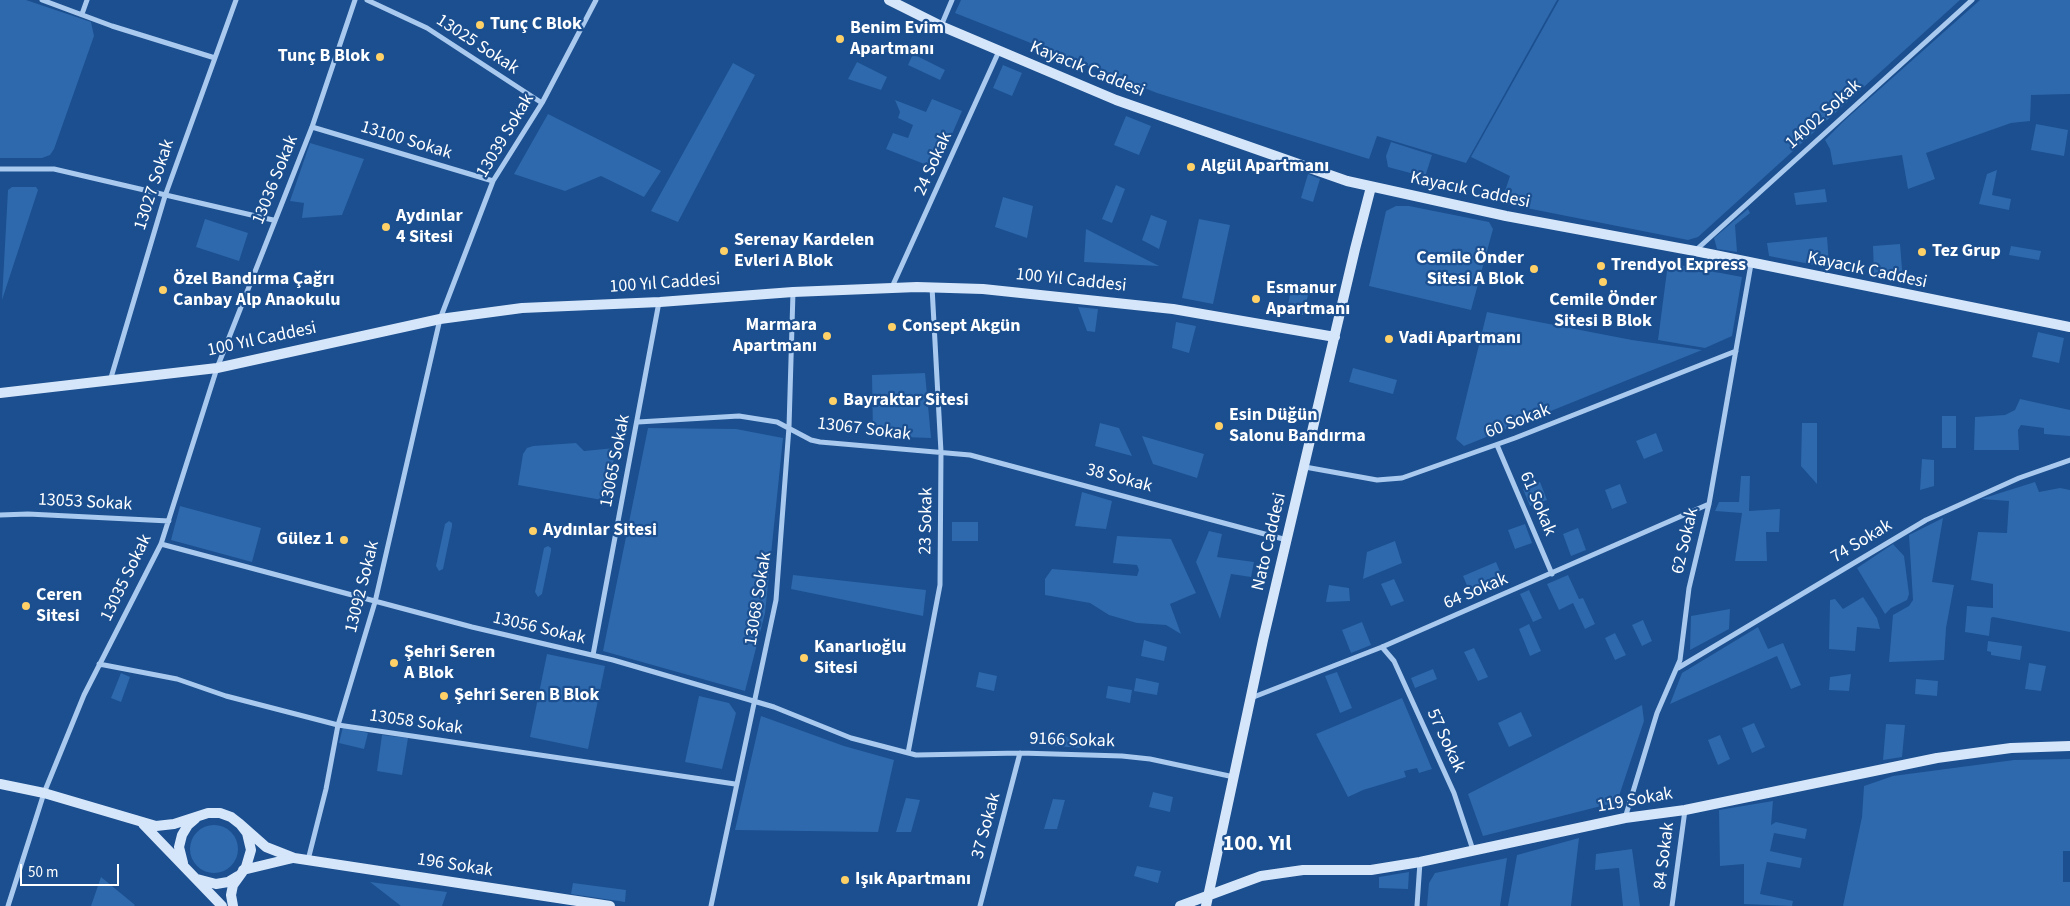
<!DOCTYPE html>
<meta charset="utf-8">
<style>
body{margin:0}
#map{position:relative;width:2070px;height:906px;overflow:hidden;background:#1b4f8f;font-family:"Source Sans 3",sans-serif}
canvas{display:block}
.scale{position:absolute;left:20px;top:864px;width:99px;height:22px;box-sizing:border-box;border:2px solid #fff;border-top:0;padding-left:6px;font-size:15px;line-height:18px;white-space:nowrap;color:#fff;-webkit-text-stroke:4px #1b4f8f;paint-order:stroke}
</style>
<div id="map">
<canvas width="2070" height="906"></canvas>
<div class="scale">50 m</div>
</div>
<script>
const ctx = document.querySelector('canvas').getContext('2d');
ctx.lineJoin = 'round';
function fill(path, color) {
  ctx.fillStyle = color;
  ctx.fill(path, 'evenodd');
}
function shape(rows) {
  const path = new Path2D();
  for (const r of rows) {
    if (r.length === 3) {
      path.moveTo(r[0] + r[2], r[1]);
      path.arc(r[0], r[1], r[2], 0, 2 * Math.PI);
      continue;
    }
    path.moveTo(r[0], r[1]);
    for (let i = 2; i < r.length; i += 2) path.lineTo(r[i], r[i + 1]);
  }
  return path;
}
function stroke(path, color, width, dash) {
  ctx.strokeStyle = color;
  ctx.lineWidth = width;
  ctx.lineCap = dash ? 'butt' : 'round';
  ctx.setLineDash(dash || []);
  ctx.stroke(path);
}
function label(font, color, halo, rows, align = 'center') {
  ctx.font = font + ' "Source Sans 3",sans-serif';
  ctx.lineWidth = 4.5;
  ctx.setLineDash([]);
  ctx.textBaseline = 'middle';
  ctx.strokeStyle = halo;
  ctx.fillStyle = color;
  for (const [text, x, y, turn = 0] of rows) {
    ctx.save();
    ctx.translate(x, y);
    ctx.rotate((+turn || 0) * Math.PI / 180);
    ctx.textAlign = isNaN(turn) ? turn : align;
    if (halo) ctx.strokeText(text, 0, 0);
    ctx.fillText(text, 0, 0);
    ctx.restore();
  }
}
const green = shape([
 [0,0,26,0,91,22,94,36,54,149,50,155,42,158,0,158],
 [961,0,1557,0,1466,163,1377,136,1369,159,1157,93,955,13],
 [1559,0,1960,0,1698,237,1688,240,1501,203,1510,176,1471,157],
 [1980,0,2070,0,2070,94,2031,95,2030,121,2011,123,1926,153,1935,179,1908,189,1902,155,1833,165,1830,149,1825,140,1845,120],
 [913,54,945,70,940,80,908,65],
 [857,62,887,77,881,90,848,79],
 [733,63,755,75,678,222,651,211],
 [1003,65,1022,73,1012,96,993,88],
 [932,99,962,111,937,169,886,149,893,133,908,138,913,125,898,118,900,112,895,100,926,112],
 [548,114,661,171,644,197,601,176,565,191,514,174],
 [1126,116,1151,126,1139,155,1114,145],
 [2036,124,2068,130,2064,156,2031,150],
 [1391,142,1432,155,1425,177,1388,167,1386,156],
 [310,143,364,159,342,215,302,218,304,203,290,201],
 [1997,170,1992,195,2011,199,2009,210,1979,204,1987,174],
 [1308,174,1320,179,1313,202,1301,198],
 [1116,185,1125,189,1112,223,1102,219],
 [12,187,36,187,38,190,2,300,8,190],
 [1825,189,1827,202,1796,205,1794,193],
 [1003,197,1033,206,1027,238,995,227],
 [1396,206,1409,206,1489,222,1493,229,1471,310,1369,286,1386,211],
 [1748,209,1750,213,1735,225,1737,252,1717,249,1714,238],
 [1151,215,1167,221,1159,249,1142,240],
 [205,219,248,233,239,261,196,247],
 [1199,219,1230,225,1213,304,1182,298],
 [1086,229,1159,266,1084,262],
 [1827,237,1829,264,1825,267,1769,256,1767,243],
 [1900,244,1903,281,1874,275,1873,246],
 [2011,246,2041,251,2039,260,2009,255],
 [1668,263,1742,277,1732,336,1705,348,1658,340],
 [1291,289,1309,291,1303,315,1286,315],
 [1078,307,1098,309,1095,332,1087,331],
 [1487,312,1632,340,1702,350,1464,446,1456,439],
 [1176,322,1196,326,1189,353,1172,348],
 [2038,332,2064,338,2059,363,2032,357],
 [1353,368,1397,380,1393,394,1349,382],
 [925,373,931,438,873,436,872,375],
 [2020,399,2070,410,2070,436,2044,434,2044,428,2021,425,2018,430,2019,450,1974,450,1975,417,2005,415,2015,410],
 [1942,416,1956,416,1956,448,1942,448],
 [1100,423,1119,428,1132,456,1095,446],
 [1802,423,1817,423,1817,484,1801,466],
 [648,428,736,429,783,438,765,613,745,691,603,651],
 [1656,433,1663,451,1644,459,1636,441],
 [1142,436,1204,454,1197,478,1153,464],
 [576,443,584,451,615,448,609,495,602,500,518,485,523,454,527,448,533,446],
 [1922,459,1934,460,1934,486,1920,490],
 [1741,476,1750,476,1749,511,1780,509,1779,532,1766,532,1767,561,1735,561,1742,513,1715,511,1719,502,1739,502],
 [1540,482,1547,500,1530,506,1523,489],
 [2035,482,2039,492,2060,488,2070,490,2070,632,1993,617,1991,618,1989,636,1965,632,1967,606,1993,608,1993,584,1971,580,1978,532,2007,533,2009,501,1981,499],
 [1620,484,1627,503,1612,509,1605,490],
 [1082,492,1112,501,1106,529,1075,526],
 [180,506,261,528,252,562,171,540],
 [1943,518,1932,582,1954,585,1946,628,1944,660,1889,662,1893,615,1909,606,1913,600,1909,535],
 [449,521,452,523,452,526,443,569,439,571,436,566,445,524],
 [952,522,978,522,978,541,952,541],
 [1525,524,1532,543,1515,549,1508,530],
 [1578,528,1586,550,1571,556,1563,534],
 [1209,531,1222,534,1217,557,1254,562,1251,577,1231,574,1220,619,1196,562],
 [1117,536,1171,539,1196,593,1170,604,1181,634,1166,625,1137,623,1109,615,1090,603,1045,595,1045,579,1052,569,1137,576,1139,570,1137,565,1113,563],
 [1395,541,1402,563,1363,579,1367,552],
 [1893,544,1904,556,1909,594,1907,600,1891,608,1885,614,1857,568],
 [548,546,551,548,551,551,542,594,538,597,535,592,544,548],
 [1496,562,1505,583,1472,597,1463,576],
 [793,575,926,590,923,616,791,589],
 [1568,575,1579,599,1583,598,1595,624,1585,629,1573,603,1559,610,1547,584],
 [1394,579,1404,601,1391,606,1381,584],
 [1329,585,1349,588,1350,601,1326,602],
 [1529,590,1542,618,1533,622,1520,594],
 [1863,597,1877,618,1880,629,1857,627,1855,651,1829,649,1830,600,1835,599,1843,609],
 [1730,609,1729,629,1690,650,1691,616],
 [1643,620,1652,641,1642,646,1632,625],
 [1362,622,1371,645,1351,653,1342,630],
 [1529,624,1541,651,1530,656,1519,629],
 [1758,627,1768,649,1783,643,1801,685,1791,689,1777,656,1670,704,1682,673],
 [1615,633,1626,655,1615,660,1605,638],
 [1144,640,1167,647,1164,661,1141,656],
 [1988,641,2022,646,2020,660,1991,655,1991,652,1987,651],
 [1474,648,1488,677,1478,681,1464,652],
 [547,654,605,666,588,749,530,737],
 [2029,663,2046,666,2041,691,2025,689],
 [1433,669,1437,679,1415,688,1411,678],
 [979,672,997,676,994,691,976,687],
 [1337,672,1352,708,1340,713,1325,676],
 [121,673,130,677,121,702,111,698],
 [1851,674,1849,691,1829,690,1830,677],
 [1136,678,1159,683,1157,695,1134,691],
 [1916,679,1938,681,1937,696,1915,694],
 [1108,686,1132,690,1130,703,1106,698],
 [699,696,729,703,736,713,722,769,685,762],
 [1402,698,1432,769,1419,773,1417,768,1404,771,1406,777,1363,790,1348,797,1316,734],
 [1642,705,1644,721,1617,802,1483,836,1468,794],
 [1521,712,1532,736,1509,747,1498,723],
 [761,716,844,746,894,760,878,832,735,830],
 [1754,723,1765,747,1752,753,1742,728],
 [1886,724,1905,725,1902,757,1883,760],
 [343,727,368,733,364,749,339,743],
 [1030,734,1083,738,1082,748,1029,744],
 [382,735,408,738,402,775,377,771],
 [1720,735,1730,759,1718,765,1708,740],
 [2070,759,2070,851,2063,851,2063,882,2070,882,2070,906,1843,906,1862,817,1864,786,1893,776,2014,760],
 [1153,792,1173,797,1170,812,1149,807],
 [906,798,920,800,911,832,896,832],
 [1053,799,1065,800,1057,829,1044,829],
 [1773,801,1771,825,1776,822,1807,829,1805,839,1774,833,1770,851,1802,858,1800,868,1767,862,1760,894,1793,901,1792,906,1744,904,1744,864,1720,866,1719,810],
 [214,849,24],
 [1579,838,1571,906,1508,906,1517,855],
 [1632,849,1640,906,1623,906,1619,868,1595,870,1596,854],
 [1507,858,1500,906,1427,906,1429,883,1435,873],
 [1137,866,1161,871,1158,883,1134,876],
 [1409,872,1408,889,1379,888,1379,877],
 [101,877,135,905,134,906,91,906],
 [370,882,447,892,442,906,401,906],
 [573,883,626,890,625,902,571,894]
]);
const street = shape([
 [42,0,112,26,215,58],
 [367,0,427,28,542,103],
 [82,14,87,0],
 [941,26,952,0],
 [312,127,493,181],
 [0,169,54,169,273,220],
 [1696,250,1972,0],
 [892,287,999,51],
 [110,381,165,196,236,0],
 [638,422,739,416,777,422,811,440,820,442,970,455,1287,540],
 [1497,445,1552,574],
 [1305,467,1377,480,1402,478,1515,438,1736,351],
 [0,515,28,514,169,521],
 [161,544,472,627,613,660,774,707,851,738,916,755,1020,753,1122,756,1150,759,1234,777],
 [1382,647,1394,661,1454,793,1473,850],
 [593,655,659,302],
 [99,664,177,679,226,696,338,725,735,784],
 [1678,668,1926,520,2019,478,2070,460],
 [1251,698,1382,647,1709,504],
 [908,753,940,585,941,452,932,287],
 [1625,818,1657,713,1680,660,1689,588,1709,504,1751,264],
 [308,860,326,789,338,725,375,602,440,319,493,181,542,103,596,0],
 [8,906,44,793,84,695,161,544,217,368,312,127,355,0],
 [711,906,776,600,789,427,793,292],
 [980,906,1020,753],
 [1417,906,1420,862],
 [1672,906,1685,810]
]);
const secondary = shape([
 [889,0,941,26,1116,100,1347,181,1506,216,1695,251,2070,327],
 [0,393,217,368,440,319,522,308,660,302,793,292,917,287,983,289,1173,309,1335,337],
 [0,784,44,793,156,826,174,824,208,813,220,813,231,817,240,824,247,833,251,850,246,867,233,885,231,895,233,906],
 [143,824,222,906],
 [240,824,266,847,294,858,610,906],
 [183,863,179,847,182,835,188,825,195,819],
 [243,870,293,858],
 [197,879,216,884,228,882,238,876],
 [1180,906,1261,876,1303,870,1371,870,1420,862,1625,818,1685,810,1937,758,2011,748,2070,746],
 [1206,906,1263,640,1355,249,1371,187]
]);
const markers = [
 [480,25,5,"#ffd166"],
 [840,39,5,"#ffd166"],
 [380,57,5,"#ffd166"],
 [1191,167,5,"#ffd166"],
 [386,227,5,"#ffd166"],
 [724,251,5,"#ffd166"],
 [1922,252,5,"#ffd166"],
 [1601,266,5,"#ffd166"],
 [1534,269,5,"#ffd166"],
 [1603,282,5,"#ffd166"],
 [163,290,5,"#ffd166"],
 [1256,299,5,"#ffd166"],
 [892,327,5,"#ffd166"],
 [827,336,5,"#ffd166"],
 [1389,339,5,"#ffd166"],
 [833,401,5,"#ffd166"],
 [1219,426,5,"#ffd166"],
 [533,531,5,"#ffd166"],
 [344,540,5,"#ffd166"],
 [26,606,5,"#ffd166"],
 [804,658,5,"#ffd166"],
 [394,663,5,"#ffd166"],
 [444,696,5,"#ffd166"],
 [845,880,5,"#ffd166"]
];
const poiNames = [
 ["Tunç C Blok",490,25],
 ["Benim Evim",850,29],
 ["Apartmanı",850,50],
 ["Tunç B Blok",370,57,"right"],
 ["Algül Apartmanı",1201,167],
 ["Aydınlar",396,217],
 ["4 Sitesi",396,238],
 ["Serenay Kardelen",734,241],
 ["Evleri A Blok",734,262],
 ["Tez Grup",1932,252],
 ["Cemile Önder",1524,259,"right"],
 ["Sitesi A Blok",1524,280,"right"],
 ["Trendyol Express",1611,266],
 ["Özel Bandırma Çağrı",173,280],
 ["Canbay Alp Anaokulu",173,301],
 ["Esmanur",1266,289],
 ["Apartmanı",1266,310],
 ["Cemile Önder",1603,301,"center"],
 ["Sitesi B Blok",1603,322,"center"],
 ["Marmara",817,326,"right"],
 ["Apartmanı",817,347,"right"],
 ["Consept Akgün",902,327],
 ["Vadi Apartmanı",1399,339],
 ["Bayraktar Sitesi",843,401],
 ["Esin Düğün",1229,416],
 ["Salonu Bandırma",1229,437],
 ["Aydınlar Sitesi",543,531],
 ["Gülez 1",334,540,"right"],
 ["Ceren",36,596],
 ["Sitesi",36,617],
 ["Kanarlıoğlu",814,648],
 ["Sitesi",814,669],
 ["Şehri Seren",404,653],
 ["A Blok",404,674],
 ["Şehri Seren B Blok",454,696],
 ["Işık Apartmanı",855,880]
];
const streetNames = [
 ["13025 Sokak",477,45,33],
 ["Kayacık Caddesi",1087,70,22],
 ["14002 Sokak",1824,115,-42],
 ["13039 Sokak",506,136,-59],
 ["13100 Sokak",406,141,17],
 ["24 Sokak",934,164,-66],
 ["13036 Sokak",276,180,-68],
 ["13027 Sokak",155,185,-72],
 ["Kayacık Caddesi",1470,191,12],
 ["Kayacık Caddesi",1867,271,12],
 ["100 Yıl Caddesi",1071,281,6],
 ["100 Yıl Caddesi",665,284,-4],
 ["100 Yıl Caddesi",262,340,-12],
 ["60 Sokak",1518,422,-21],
 ["13067 Sokak",864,430,7],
 ["13065 Sokak",616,461,-79],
 ["38 Sokak",1119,479,15],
 ["13053 Sokak",85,503,3],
 ["61 Sokak",1537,504,67],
 ["23 Sokak",927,521,-89],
 ["62 Sokak",1686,541,-77],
 ["Nato Caddesi",1270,542,-77],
 ["74 Sokak",1862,542,-31],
 ["13035 Sokak",127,578,-64],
 ["13092 Sokak",363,587,-76],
 ["64 Sokak",1476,592,-23],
 ["13068 Sokak",759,599,-81],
 ["13056 Sokak",539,629,13],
 ["13058 Sokak",416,723,8],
 ["9166 Sokak",1072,741,2],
 ["57 Sokak",1445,741,65],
 ["119 Sokak",1635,801,-10],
 ["37 Sokak",987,826,-75],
 ["84 Sokak",1665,856,-83],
 ["196 Sokak",455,866,9]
];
const districtNames = [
 ["100. Yıl",1257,845]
];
fill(green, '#2e69ad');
stroke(street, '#a9c9ee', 5);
stroke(secondary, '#d6e6fa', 10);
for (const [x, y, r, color] of markers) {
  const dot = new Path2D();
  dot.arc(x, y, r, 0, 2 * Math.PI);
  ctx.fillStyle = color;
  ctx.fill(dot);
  stroke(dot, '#1b4f8f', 2);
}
label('bold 18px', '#fff', '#1b4f8f', poiNames, 'left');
label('18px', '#fff', '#1b4f8f', streetNames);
label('bold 22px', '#fff', '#1b4f8f', districtNames);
</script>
